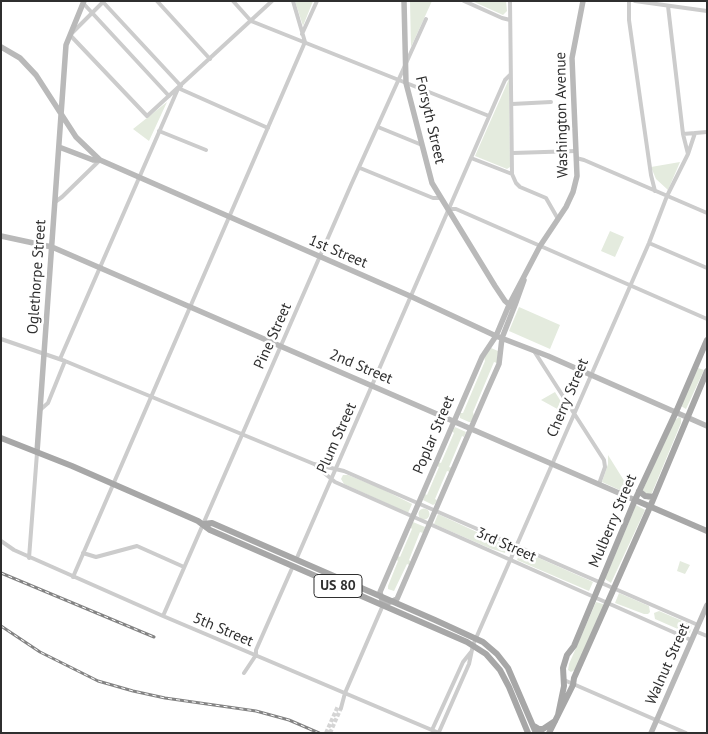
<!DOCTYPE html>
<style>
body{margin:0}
#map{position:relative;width:708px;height:734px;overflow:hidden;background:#fff;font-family:"PT Sans",sans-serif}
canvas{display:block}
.frame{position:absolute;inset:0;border:2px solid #2f2f2f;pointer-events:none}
</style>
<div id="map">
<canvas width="708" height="734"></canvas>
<div class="frame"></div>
</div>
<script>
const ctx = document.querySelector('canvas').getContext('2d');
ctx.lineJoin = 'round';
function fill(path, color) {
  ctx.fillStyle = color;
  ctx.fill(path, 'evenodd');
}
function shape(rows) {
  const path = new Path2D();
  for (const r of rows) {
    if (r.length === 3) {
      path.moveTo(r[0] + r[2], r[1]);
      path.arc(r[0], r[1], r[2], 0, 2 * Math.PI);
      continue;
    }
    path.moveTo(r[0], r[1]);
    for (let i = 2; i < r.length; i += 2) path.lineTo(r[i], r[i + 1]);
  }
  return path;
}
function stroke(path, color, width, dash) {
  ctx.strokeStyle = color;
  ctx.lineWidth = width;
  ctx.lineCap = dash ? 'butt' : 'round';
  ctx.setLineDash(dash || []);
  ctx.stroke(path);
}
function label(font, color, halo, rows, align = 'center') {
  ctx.font = font + ' "PT Sans",sans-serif';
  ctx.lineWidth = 5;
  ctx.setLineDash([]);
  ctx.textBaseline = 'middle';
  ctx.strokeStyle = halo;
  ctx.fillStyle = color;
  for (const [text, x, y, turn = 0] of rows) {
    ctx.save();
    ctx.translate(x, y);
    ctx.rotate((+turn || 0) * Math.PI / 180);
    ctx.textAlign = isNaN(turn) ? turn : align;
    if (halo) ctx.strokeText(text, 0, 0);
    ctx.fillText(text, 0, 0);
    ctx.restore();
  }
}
const green = shape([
 [295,1,313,1,303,26],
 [410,1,432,1,411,47],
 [472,1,506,1,507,11,503,15],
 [509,79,510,167,507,169,475,156],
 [167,102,149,141,133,129],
 [680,162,668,190,656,179,651,167],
 [610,231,624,237,615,257,601,251],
 [519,307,560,325,550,349,509,331],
 [491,348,498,351,497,363,494,362,473,412,474,416,471,422,469,422,460,418,460,413,463,413,485,361,484,358],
 [698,368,704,370,686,409,681,406],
 [555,392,565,408,561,411,541,400],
 [679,417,681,418,681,423,649,500,640,496,675,420],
 [455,427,466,432,464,437,462,436,449,467,452,468,450,472,447,471,435,499,437,500,435,504,433,505,423,500,425,494,427,495,439,467,437,466,438,462,441,463,454,433,452,431],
 [608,455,628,487,632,490,630,493,624,492,602,482,608,464],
 [343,475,348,475,380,488,412,504,408,513,344,484,341,479],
 [636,505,645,510,611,583,605,579],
 [424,514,5.5],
 [438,514,507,546,505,553,489,548,434,524],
 [413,522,425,527,423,533,420,532,409,560,411,562,409,565,407,564,394,591,388,589,388,586,398,561,396,559,398,556,400,557,412,529,410,527],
 [521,550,593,582,589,591,517,560],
 [680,561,690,565,685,574,677,571],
 [619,593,649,606,650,612,648,614,644,614,615,603],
 [596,602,603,604,603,606,575,670,571,672,568,670,569,664],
 [659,611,692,625,690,633,687,633,655,619,654,613]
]);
const streetTunnel = shape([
 [326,733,338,706],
 [330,733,341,708]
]);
const street = shape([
 [104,1,70,35,147,116,272,1],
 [157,1,210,59],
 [233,1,251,21,489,116],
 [464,1,502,18,510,20],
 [510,1,512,174],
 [629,1,629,20,641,105,651,175,655,191],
 [635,1,707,11],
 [103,2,181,86],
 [83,3,169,96],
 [668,6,683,134,688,154],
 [302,34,317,1],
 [178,88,268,128],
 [512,104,551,102],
 [378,127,422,145],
 [159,131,206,150],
 [683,134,707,132],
 [513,153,576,151],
 [471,158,512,174,516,183,520,187,546,198,558,219],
 [576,158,584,160,707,213],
 [360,168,433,198,441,198],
 [55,202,62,197,100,160],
 [448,209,456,209,707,319],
 [649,243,707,268],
 [1,339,65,361,314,464,344,471,698,625],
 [534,351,604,460,605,467,599,484],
 [60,359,177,91],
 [40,410,48,403,65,361],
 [316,466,335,482,691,640],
 [1,541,14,550,163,616,439,733],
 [83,553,96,557,137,546,184,567],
 [29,558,37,453],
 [296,560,494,105,505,80,510,75],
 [73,577,305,42,293,1],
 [163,616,351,185,426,19],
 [695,631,707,636],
 [244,673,256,655,256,650,293,566],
 [564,680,686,733],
 [341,708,345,693,383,605],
 [432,730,463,662,471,652],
 [439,732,469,664,473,645,649,243,667,196,688,154,695,133]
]);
const secondary = shape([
 [404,1,406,83,432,183,495,286,505,301,512,307],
 [1,47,20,58,36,75,76,137,100,160,410,296,496,336,548,356,707,426],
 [59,147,93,160,99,160],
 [1,236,52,247,635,500],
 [524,280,515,305,502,338,499,364,487,391,397,599,383,605,380,592,482,357,496,336,509,305,540,246,566,207,573,192,577,176,572,58,583,1],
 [37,452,66,45,84,1],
 [651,733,707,605]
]);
const primary = shape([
 [1,438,72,466,198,521,210,530,467,642,486,654,500,670,509,687,528,733],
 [639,491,645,496,654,497],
 [635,500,707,531],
 [203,524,212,523,435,620,483,642,497,654,508,668,536,733],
 [558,715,564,686,563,668,567,655,574,646,635,500,676,412,707,340],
 [534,726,539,729,543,729,555,721],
 [549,733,573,685,574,678,650,507,707,371]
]);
const rail = shape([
 [1,573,154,637],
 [1,626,40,652,98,681,133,691,165,698,256,711,289,720,319,733]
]);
const shields = [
 [338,586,48]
];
const shieldNames = [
 ["US 80",338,586]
];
const streetNames = [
 ["Washington Avenue",562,115,-91],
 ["Forsyth Street",430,120,77],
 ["1st Street",338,252,23],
 ["Oglethorpe Street",37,277,-86],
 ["Pine Street",273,336,-66],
 ["2nd Street",361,367,23],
 ["Cherry Street",568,398,-67],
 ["Poplar Street",434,435,-67],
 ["Plum Street",337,438,-66],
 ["Mulberry Street",613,521,-67],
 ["3rd Street",506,545,24],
 ["5th Street",223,630,23],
 ["Walnut Street",668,664,-66]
];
fill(green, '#e4ebde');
stroke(streetTunnel, '#d5d5d5', 4, [4, 2]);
stroke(street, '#ccc', 4);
stroke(secondary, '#b9b9b9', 5.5);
stroke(primary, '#a7a7a7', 6);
stroke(rail, '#848484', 3);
stroke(rail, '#fff', 1, [4]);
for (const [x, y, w] of shields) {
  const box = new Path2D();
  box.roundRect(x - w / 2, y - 11.5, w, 23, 4);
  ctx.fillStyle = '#fff';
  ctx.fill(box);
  stroke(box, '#2f2f2f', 1);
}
label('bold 14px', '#2f2f2f', null, shieldNames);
label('15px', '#2f2f2f', '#fff', streetNames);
</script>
